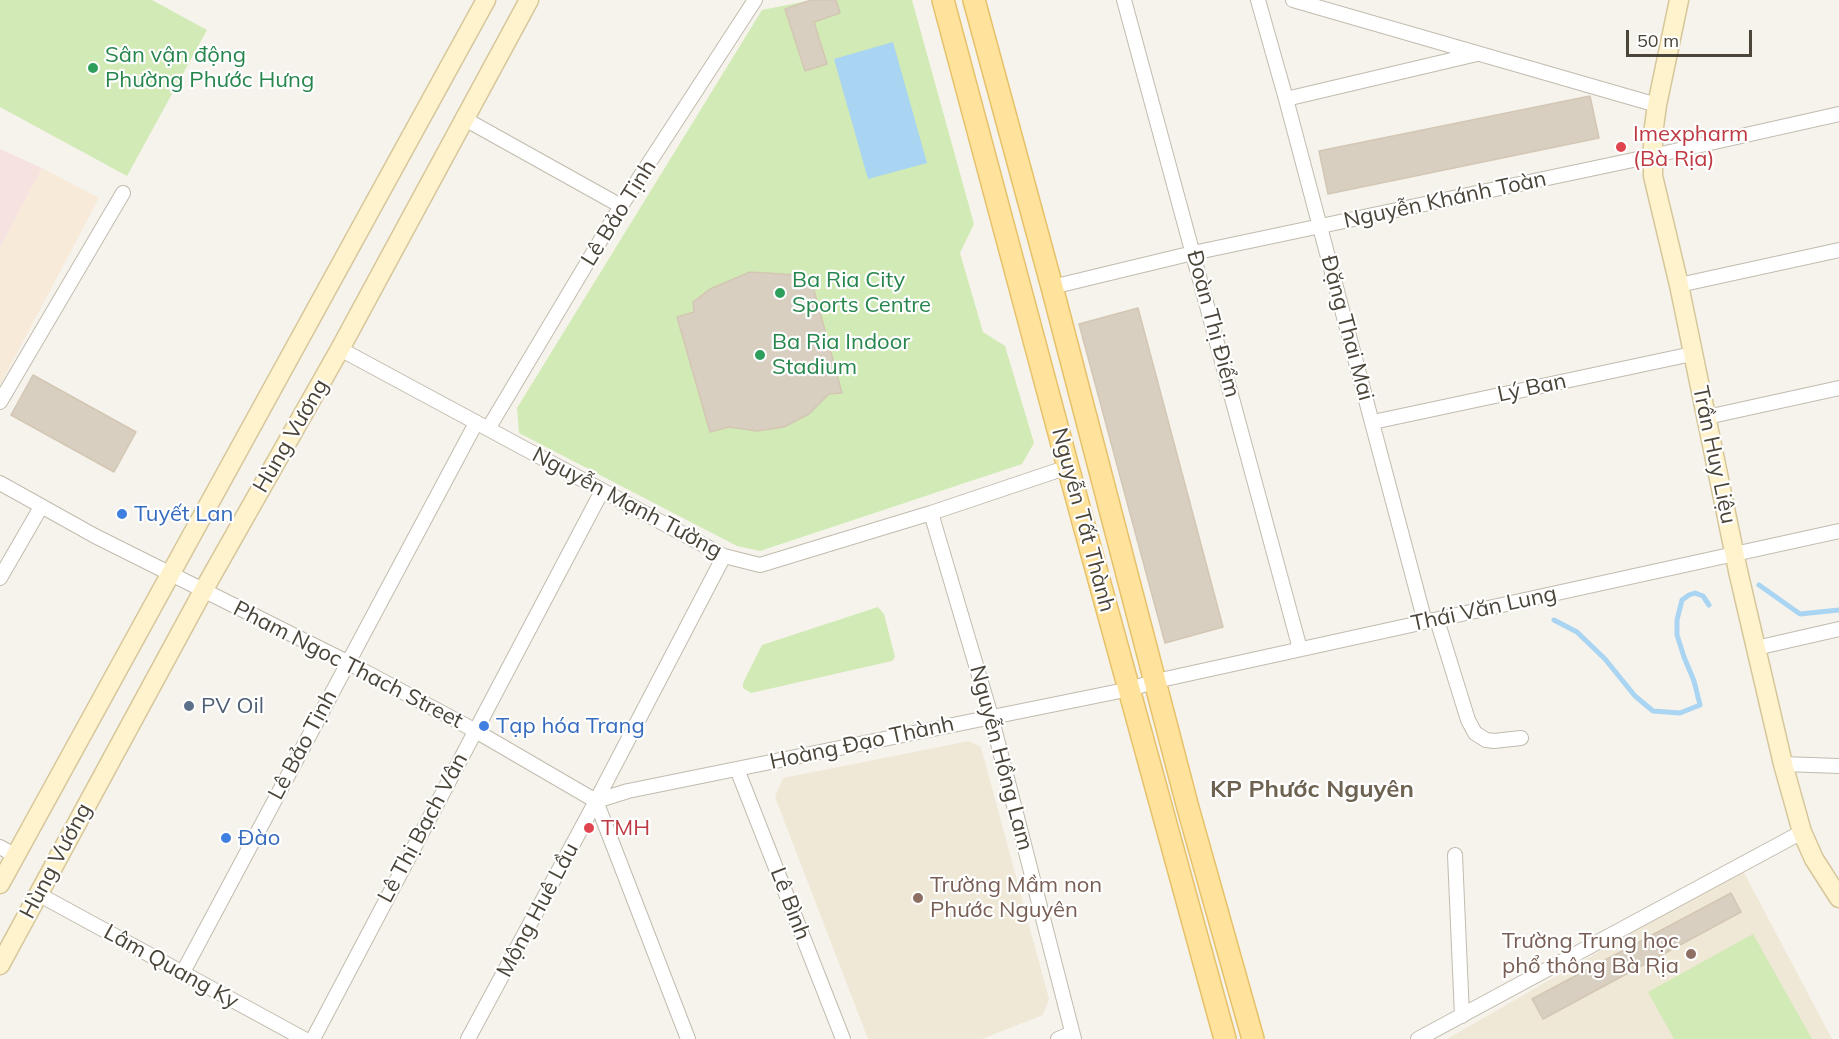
<!DOCTYPE html>
<meta charset="utf-8">
<style>
body{margin:0}
#map{position:relative;width:1839px;height:1039px;overflow:hidden;background:#f6f3ec;font-family:Mulish,sans-serif}
canvas{display:block}
.scale{position:absolute;left:1626px;top:30px;width:126px;height:27px;box-sizing:border-box;border:3px solid #4b4439;border-top:0;padding-left:8px;font-size:18px;line-height:21px;white-space:nowrap;color:#4b4439;-webkit-text-stroke:4px #fff;paint-order:stroke}
</style>
<div id="map">
<canvas width="1839" height="1039"></canvas>
<div class="scale">50 m</div>
</div>
<script>
const ctx = document.querySelector('canvas').getContext('2d');
ctx.lineJoin = 'round';
function fill(path, color) {
  ctx.fillStyle = color;
  ctx.fill(path, 'evenodd');
}
function shape(rows) {
  const path = new Path2D();
  for (const r of rows) {
    path.moveTo(r[0], r[1]);
    for (let i = 2; i < r.length; i += 2) path.lineTo(r[i], r[i + 1]);
  }
  return path;
}
function stroke(path, color, width, dash) {
  ctx.strokeStyle = color;
  ctx.lineWidth = width;
  ctx.lineCap = dash ? 'butt' : 'round';
  ctx.setLineDash(dash || []);
  ctx.stroke(path);
}
function label(font, color, halo, rows, align = 'center') {
  ctx.font = font + ' Mulish,sans-serif';
  ctx.lineWidth = 4.5;
  ctx.setLineDash([]);
  ctx.textBaseline = 'middle';
  ctx.strokeStyle = halo;
  ctx.fillStyle = color;
  for (const [text, x, y, turn = 0] of rows) {
    ctx.save();
    ctx.translate(x, y);
    ctx.rotate((+turn || 0) * Math.PI / 180);
    ctx.textAlign = isNaN(turn) ? turn : align;
    if (halo) ctx.strokeText(text, 0, 0);
    ctx.fillText(text, 0, 0);
    ctx.restore();
  }
}
const commercial = shape([
 [42,168,99,198,0,385,0,248]
]);
const education = shape([
 [969,741,981,747,1049,999,1043,1015,982,1039,868,1039,775,797,783,778],
 [1742,869,1832,1039,1447,1039]
]);
const medical = shape([
 [0,149,42,168,0,248]
]);
const green = shape([
 [0,0,152,0,207,30,127,176,0,107],
 [812,0,912,0,974,224,960,253,983,332,1005,346,1034,443,1022,464,760,551,737,546,519,433,517,408,762,10],
 [878,607,884,614,895,657,892,661,751,693,743,688,743,683,762,645],
 [1753,934,1812,1039,1674,1039,1648,992]
]);
const water = shape([
 [893,42,927,163,868,179,834,59]
]);
const stream = shape([
 [1759,585,1800,614,1839,610],
 [1554,620,1577,632,1605,659,1635,696,1653,711,1680,713,1700,705,1694,681,1684,657,1677,635,1677,620,1682,600,1689,595,1695,593,1703,596,1709,605]
]);
const building = shape([
 [811,0,836,0,840,13,814,22,827,64,805,71,785,9,811,0],
 [1590,96,1599,138,1328,194,1319,151,1590,96],
 [750,272,797,275,801,282,811,279,842,393,829,394,809,414,784,427,757,431,729,427,710,432,677,317,694,312,693,302,710,289,750,272],
 [1138,308,1223,627,1165,643,1079,324,1138,308],
 [33,375,136,432,114,472,11,415,33,375],
 [1731,893,1741,912,1543,1019,1532,999,1731,893]
]);
const street = shape([
 [1124,0,1300,649],
 [1258,0,1286,99,1425,622],
 [1293,0,1657,105],
 [1286,99,1477,54],
 [463,118,621,206],
 [1679,285,1839,250],
 [1052,287,1193,253,1652,156,1839,114],
 [340,349,724,556,760,565,931,513,1068,467],
 [0,402,123,193],
 [1707,417,1839,388],
 [1373,422,1692,354],
 [488,429,621,206,755,0],
 [0,483,95,536,347,662,474,730,596,801,688,1039],
 [931,513,991,716,1074,1039],
 [0,578,41,507],
 [1437,620,1468,720,1475,733,1486,740,1494,741,1521,738],
 [1756,648,1839,629],
 [1783,764,1839,766],
 [737,769,843,1039],
 [596,801,628,791,1130,689,1156,681,1839,531],
 [0,847,16,856],
 [1455,855,1462,1016],
 [38,894,304,1039],
 [182,974,476,423],
 [313,1039,602,491],
 [468,1039,596,801,724,556],
 [1058,1039,1072,1033],
 [1418,1039,1802,832]
]);
const secondary = shape([
 [1679,0,1657,105,1653,134,1653,176,1679,285,1738,571,1783,764,1802,832,1814,859,1839,898],
 [0,884,486,0],
 [0,965,203,591,340,349,529,0]
]);
const primary = shape([
 [943,0,1068,467,1225,1039],
 [974,0,1052,287,1188,808,1253,1039]
]);
const markers = [
 [93,68,6,"#2e9e5b"],
 [1621,147,6,"#e0444e"],
 [780,293,6,"#2e9e5b"],
 [760,355,6,"#2e9e5b"],
 [122,514,6,"#3f7fe0"],
 [189,706,6,"#5c6f8a"],
 [484,726,6,"#3f7fe0"],
 [589,828,6,"#e0444e"],
 [226,838,6,"#3f7fe0"],
 [918,898,6,"#8d6e63"],
 [1691,954,6,"#8d6e63"]
];
const leisureNames = [
 ["Sân vận động",105,55],
 ["Phường Phước Hưng",105,80],
 ["Ba Ria City",792,280],
 ["Sports Centre",792,305],
 ["Ba Ria Indoor",772,342],
 ["Stadium",772,367]
];
const healthNames = [
 ["Imexpharm",1633,134],
 ["(Bà Rịa)",1633,159],
 ["TMH",601,828]
];
const streetNames = [
 ["Nguyễn Khánh Toàn",1445,200,-12],
 ["Lê Bảo Tịnh",619,213,-58],
 ["Đoàn Thị Điểm",1213,324,75],
 ["Đặng Thai Mai",1347,328,75],
 ["Lý Ban",1532,388,-12],
 ["Hùng Vương",291,436,-60],
 ["Trần Huy Liệu",1714,455,78],
 ["Nguyễn Mạnh Tường",627,503,28],
 ["Nguyễn Tất Thành",1083,520,75],
 ["Thái Văn Lung",1484,609,-12],
 ["Pham Ngoc Thach Street",348,665,27],
 ["Hoàng Đạo Thành",862,743,-12],
 ["Lê Bảo Tịnh",303,745,-62],
 ["Nguyễn Hồng Lam",1001,758,75],
 ["Lê Thị Bạch Vân",423,828,-62],
 ["Hùng Vương",56,861,-62],
 ["Lê Bình",790,904,69],
 ["Mộng Huê Lầu",538,910,-62],
 ["Lâm Quang Ky",171,967,29]
];
const shopNames = [
 ["Tuyết Lan",134,514],
 ["Tạp hóa Trang",496,726],
 ["Đào",238,838]
];
const serviceNames = [
 ["PV Oil",201,706]
];
const educationNames = [
 ["Trường Mầm non",930,885],
 ["Phước Nguyên",930,910],
 ["Trường Trung học",1679,941,"right"],
 ["phổ thông Bà Rịa",1679,966,"right"]
];
const neighbourhoodNames = [
 ["KP Phước Nguyên",1312,790]
];
fill(commercial, '#f7ead8');
fill(education, '#efe8d6');
fill(medical, '#f6e3e0');
fill(green, '#d2eab5');
fill(water, '#a9d4f2');
stroke(stream, '#a9d4f2', 5);
fill(building, '#d8cfc1');
stroke(building, '#d3c7b4', 1.5);
stroke(street, '#c2bbae', 16);
stroke(secondary, '#d6c79b', 21);
stroke(primary, '#e6c16a', 24);
stroke(street, '#fff', 14);
stroke(secondary, '#fff3cd', 18);
stroke(primary, '#ffe39c', 21);
for (const [x, y, r, color] of markers) {
  const dot = new Path2D();
  dot.arc(x, y, r, 0, 2 * Math.PI);
  ctx.fillStyle = color;
  ctx.fill(dot);
  stroke(dot, '#fff', 2);
}
label('22px', '#27864d', '#fff', leisureNames, 'left');
label('22px', '#be3a42', '#fff', healthNames, 'left');
label('22px', '#4b4439', '#fff', streetNames);
label('22px', '#366cbe', '#fff', shopNames, 'left');
label('22px', '#4e5e75', '#fff', serviceNames, 'left');
label('22px', '#785e54', '#fff', educationNames, 'left');
label('bold 24px', '#6e6250', '#fff', neighbourhoodNames);
</script>
